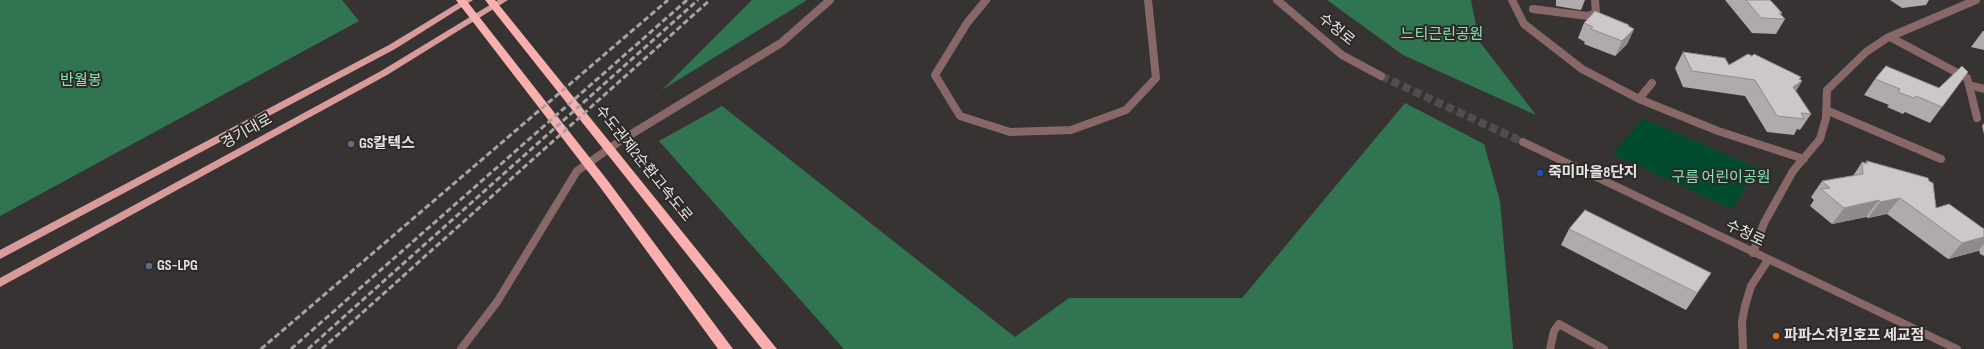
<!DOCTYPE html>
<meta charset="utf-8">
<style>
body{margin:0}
canvas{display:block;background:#363332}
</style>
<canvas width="1984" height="349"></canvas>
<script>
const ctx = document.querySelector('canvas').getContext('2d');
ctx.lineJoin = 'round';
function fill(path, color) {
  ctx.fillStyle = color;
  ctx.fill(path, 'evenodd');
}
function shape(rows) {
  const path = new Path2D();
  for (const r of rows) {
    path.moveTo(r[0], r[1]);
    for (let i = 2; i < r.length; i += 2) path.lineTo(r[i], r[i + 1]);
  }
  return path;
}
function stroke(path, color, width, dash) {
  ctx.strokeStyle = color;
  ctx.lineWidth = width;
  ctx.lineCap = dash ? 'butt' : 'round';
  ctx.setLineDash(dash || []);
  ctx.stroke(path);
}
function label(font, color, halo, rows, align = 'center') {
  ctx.font = font + ' "Sofia Sans Condensed","Noto Sans KR",sans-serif';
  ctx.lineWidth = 4;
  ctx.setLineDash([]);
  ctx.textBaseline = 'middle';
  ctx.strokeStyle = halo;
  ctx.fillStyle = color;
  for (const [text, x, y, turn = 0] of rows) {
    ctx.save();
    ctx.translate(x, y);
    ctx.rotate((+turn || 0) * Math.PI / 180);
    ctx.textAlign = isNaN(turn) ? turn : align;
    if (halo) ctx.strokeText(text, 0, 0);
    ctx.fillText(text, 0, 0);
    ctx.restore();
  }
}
const green = shape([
 [1643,119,1758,168,1732,209,1612,154]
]);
const forest = shape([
 [0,0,342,0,359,21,0,216],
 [752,0,807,0,662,90],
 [1327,0,1471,0,1479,41,1536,115,1403,55],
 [1405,103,1484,144,1500,201,1513,349,844,349,659,141,722,106,1015,337,1069,298,1242,298]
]);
const streetTunnel = shape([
 [1381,76,1523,142]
]);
const street = shape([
 [986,0,967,23,935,75,960,116,1010,132,1071,130,1126,110,1156,78,1148,0],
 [1277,0,1342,55,1381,76],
 [1512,0,1524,24,1582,69,1639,99],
 [1533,9,1588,16,1596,13,1595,0],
 [1890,37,1967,78,1969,85,1984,89],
 [1652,83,1639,99,1718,131,1804,159],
 [1969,85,1977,118],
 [1826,110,1941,159],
 [1523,142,1957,349],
 [1753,253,1764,223,1793,171,1820,139,1826,118,1827,90,1866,52,1887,38,1976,0],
 [461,349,497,302,577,171,620,141,781,43,830,0],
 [1550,349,1554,331,1559,324,1604,349],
 [1743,349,1742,321,1745,306,1751,286,1768,260]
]);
const primary = shape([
 [463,0,473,0,395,49,0,259,0,250,389,45,463,0],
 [498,0,508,0,387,75,0,287,0,278,381,71,498,0]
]);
const highway = shape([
 [456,0,466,0,608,181,733,349,718,349,600,187,456,0],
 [485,0,495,0,777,349,762,349,485,0]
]);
const rail = shape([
 [261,349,668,0],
 [291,349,687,0],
 [308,349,698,0],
 [322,349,710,0]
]);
const wall = shape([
 [1556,0,1585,0,1581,10,1556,6],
 [1725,0,1770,0,1782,13,1781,14,1785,19,1776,34,1752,33],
 [1890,0,1929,0,1926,5,1902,8],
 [1584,23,1629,25,1629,26,1634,29,1627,44,1615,56,1584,44,1585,42,1578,38],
 [1983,31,1984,31,1984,50,1971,47],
 [1683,52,1729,65,1801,77,1800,79,1802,81,1796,91,1811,114,1800,130,1797,129,1794,135,1767,132,1745,96,1683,87,1675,68],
 [1968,72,1930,123,1905,112,1903,114,1887,107,1889,105,1864,95,1875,79,1939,88],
 [1984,123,1984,134,1982,126],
 [1867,161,1936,208,1984,229,1984,256,1980,254,1979,250,1978,251,1948,259,1887,214,1868,218,1866,217,1832,224,1810,206,1814,200,1811,197,1822,181,1853,176,1862,162,1865,163],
 [1569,229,1711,273,1686,310,1561,245]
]);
const shadedWall = shape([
 [1634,29,1627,44,1615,56,1622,41],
 [1801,77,1796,85,1802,81,1792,96,1783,103,1799,79],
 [1900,198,1887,214,1868,218,1880,202],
 [1879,200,1866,217,1832,224,1844,208],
 [1984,237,1984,244,1978,251,1948,259,1962,243]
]);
const building = shape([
 [1746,0,1770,0,1782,13,1779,13,1785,19,1761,18,1746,0],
 [1595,11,1629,25,1628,26,1634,29,1622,41,1591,29,1593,27,1584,23,1595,11],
 [1683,52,1725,58,1729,65,1748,54,1752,56,1754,54,1801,77,1799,79,1802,81,1793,87,1811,114,1801,113,1804,119,1777,116,1755,80,1692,71,1683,52],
 [1886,66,1939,88,1962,66,1968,72,1942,107,1916,96,1914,98,1898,92,1900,89,1875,79,1886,66],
 [1867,161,1928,178,1929,181,1933,183,1936,208,1949,204,1984,229,1984,237,1962,243,1900,198,1880,202,1879,200,1844,208,1821,189,1830,188,1822,181,1863,174,1862,162,1867,164,1867,161],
 [1585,210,1711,273,1697,293,1569,229,1585,210]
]);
const markers = [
 [351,144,4,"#5c6f8a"],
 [1540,173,4,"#1a4fb4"],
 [149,266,4,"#5c6f8a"],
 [1776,336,4,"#e8710a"]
];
const streetNames = [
 ["수청로",1336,30,39],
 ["경기대로",247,132,-29],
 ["수도권제2순환고속도로",643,164,51],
 ["수청로",1745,234,26]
];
const parkNames = [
 ["느티근린공원",1442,35],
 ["반월봉",81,81],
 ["구름 어린이공원",1721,178]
];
const poiNames = [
 ["GS칼텍스",359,144],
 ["죽미마을8단지",1548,173],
 ["GS-LPG",157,266],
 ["파파스치킨호프 세교점",1784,336]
];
fill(green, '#014c2e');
fill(forest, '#317452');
stroke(streetTunnel, '#504e4d', 8, [8, 4]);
stroke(street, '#876867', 8);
fill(primary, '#d99b99');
fill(highway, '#f9afad');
stroke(rail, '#a6a4a3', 3, [6, 3]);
fill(wall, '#afabad');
fill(shadedWall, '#8f8b8d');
fill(building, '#ccc7c9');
stroke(building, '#8f8b8d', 1);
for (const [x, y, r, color] of markers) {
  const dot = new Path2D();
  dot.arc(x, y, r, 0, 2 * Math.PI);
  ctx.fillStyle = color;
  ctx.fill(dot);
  stroke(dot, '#2c2928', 1.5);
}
label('15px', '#e6e4e3', '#2c2928', streetNames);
label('15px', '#84e4b0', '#2c2928', parkNames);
label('bold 15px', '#e6e4e3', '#2c2928', poiNames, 'left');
</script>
